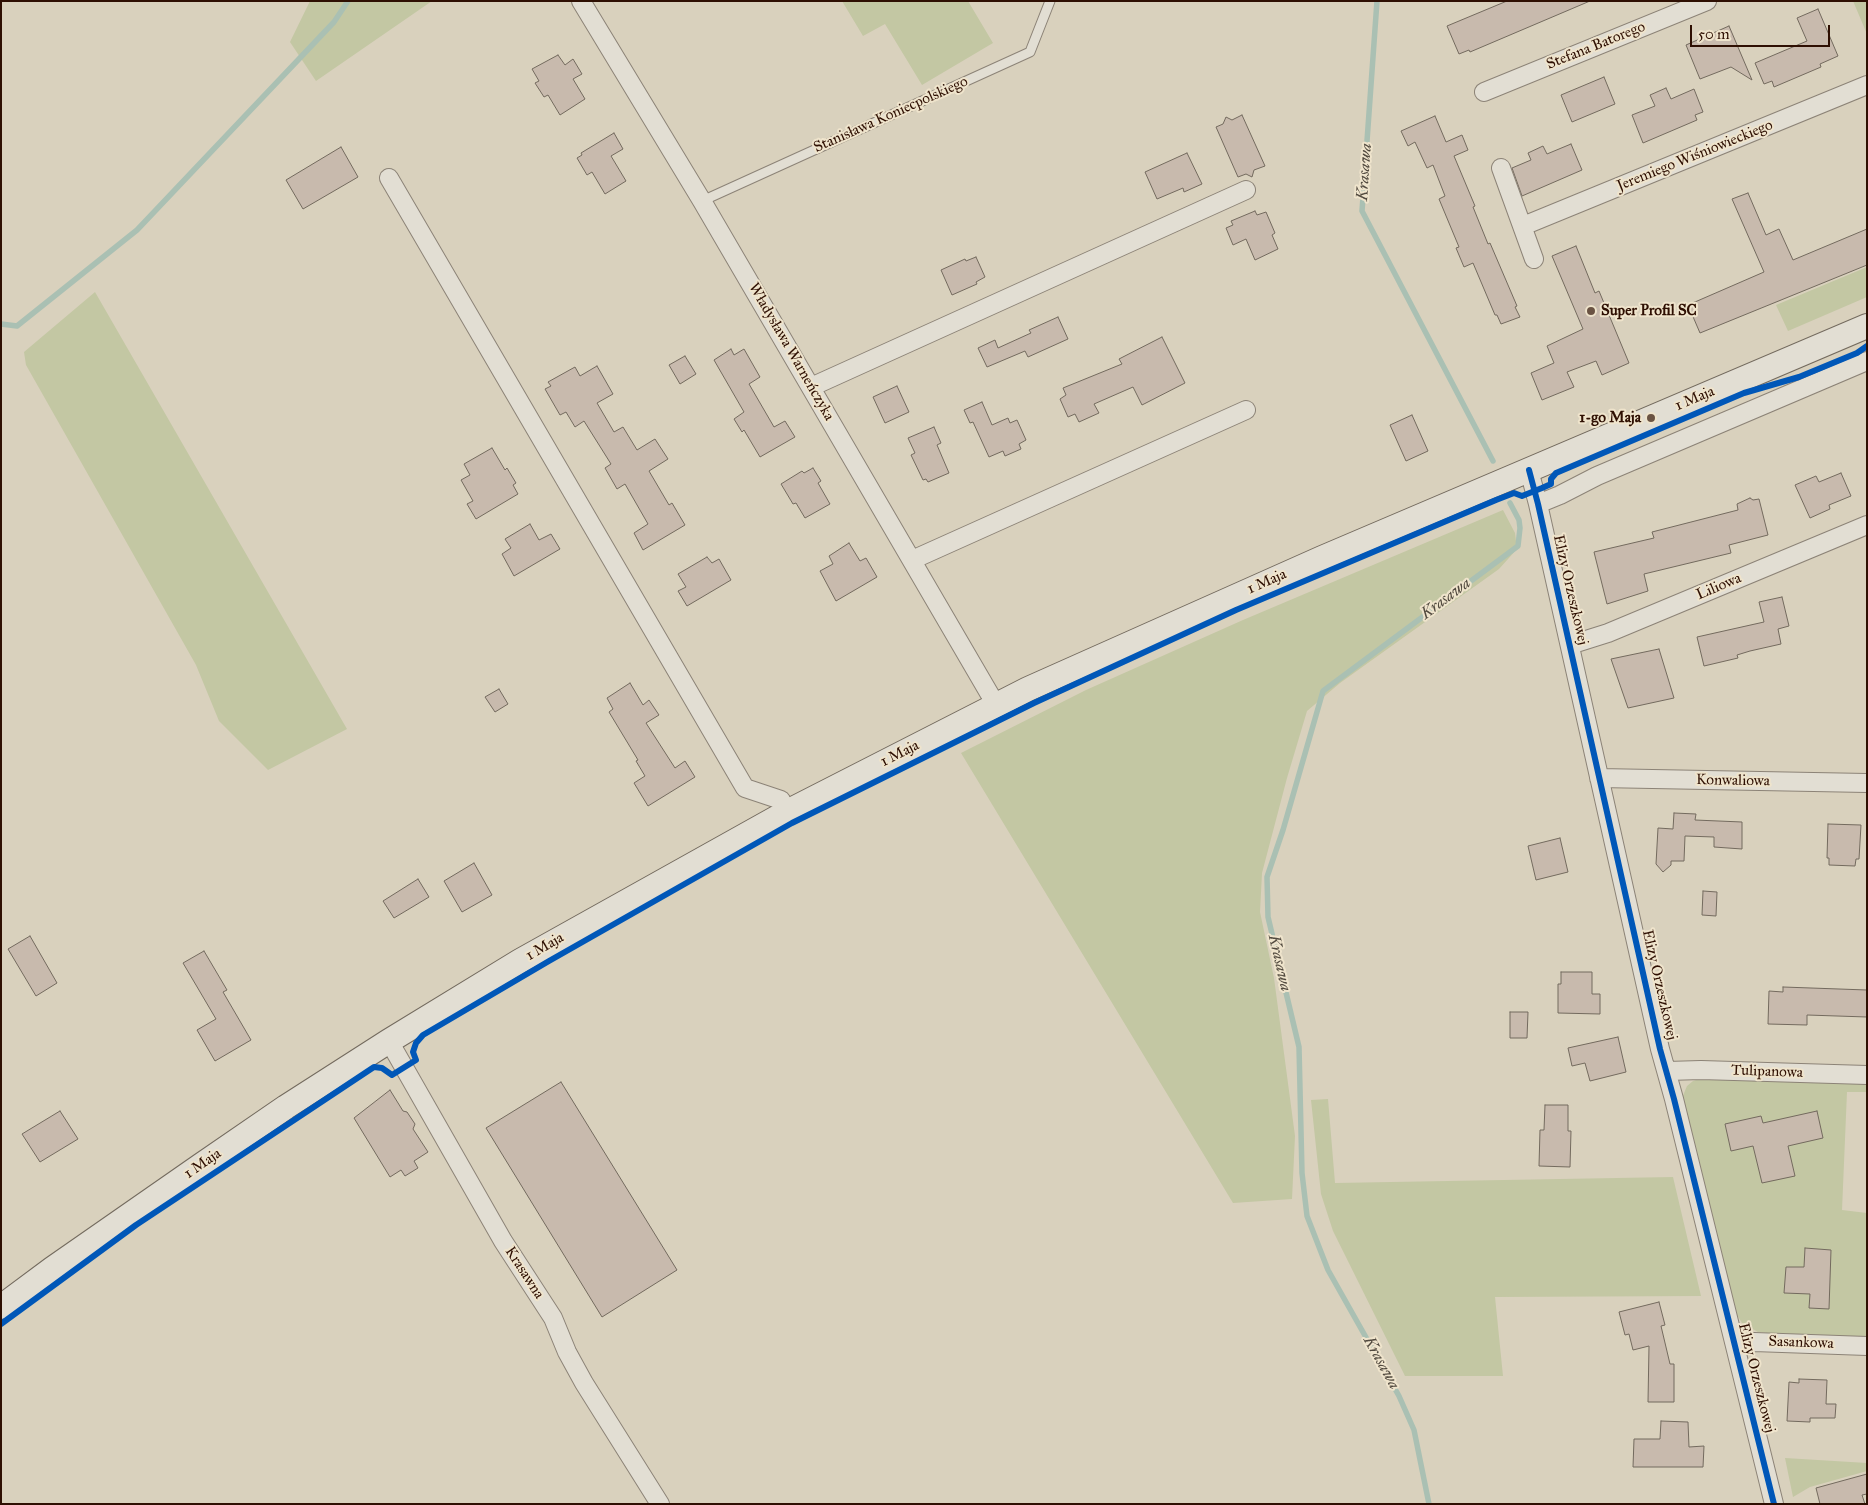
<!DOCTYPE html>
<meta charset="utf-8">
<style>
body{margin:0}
#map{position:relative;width:1868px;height:1505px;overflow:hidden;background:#d9d1bd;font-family:"IM FELL Great Primer",serif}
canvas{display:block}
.frame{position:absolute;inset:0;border:2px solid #2e0f02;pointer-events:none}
.scale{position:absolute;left:1690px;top:25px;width:140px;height:22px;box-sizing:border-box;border:2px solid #2e0f02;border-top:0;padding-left:6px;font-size:15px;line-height:18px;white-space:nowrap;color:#2e0f02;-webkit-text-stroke:4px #efe4cc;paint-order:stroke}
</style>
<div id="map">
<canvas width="1868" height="1505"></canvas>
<div class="frame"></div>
<div class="scale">50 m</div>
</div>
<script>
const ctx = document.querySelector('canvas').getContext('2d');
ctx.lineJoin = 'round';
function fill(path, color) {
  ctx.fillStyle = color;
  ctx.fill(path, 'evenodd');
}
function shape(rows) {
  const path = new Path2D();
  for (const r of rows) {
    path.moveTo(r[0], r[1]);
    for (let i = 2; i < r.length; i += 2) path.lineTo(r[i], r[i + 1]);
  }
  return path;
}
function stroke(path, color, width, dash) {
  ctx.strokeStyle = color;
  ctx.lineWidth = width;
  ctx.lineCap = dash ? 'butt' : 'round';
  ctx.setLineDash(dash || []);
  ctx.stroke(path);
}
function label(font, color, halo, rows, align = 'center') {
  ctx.font = font + ' "IM FELL Great Primer",serif';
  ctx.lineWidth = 4;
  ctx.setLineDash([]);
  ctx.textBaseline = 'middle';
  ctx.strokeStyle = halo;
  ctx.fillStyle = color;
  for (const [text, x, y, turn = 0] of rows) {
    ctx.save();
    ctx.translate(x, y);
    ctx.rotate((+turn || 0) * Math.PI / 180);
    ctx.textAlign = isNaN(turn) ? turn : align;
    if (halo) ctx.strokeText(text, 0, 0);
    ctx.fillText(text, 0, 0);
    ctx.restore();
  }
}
const green = shape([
 [310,1,432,1,316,81,290,42],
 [842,1,968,1,993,43,922,85,885,24,863,36],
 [1853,1,1867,1,1867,34],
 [1867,267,1867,297,1788,331,1776,305],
 [95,292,347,729,268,770,219,721,196,665,26,365,24,352],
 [1503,510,1515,533,1517,549,1499,569,1340,683,1307,711,1287,778,1262,873,1260,912,1274,978,1295,1136,1292,1199,1233,1203,961,753,1086,690,1243,620],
 [1702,1078,1867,1083,1867,1092,1847,1092,1842,1210,1867,1213,1867,1338,1775,1334,1758,1332,1742,1323,1737,1315,1733,1313,1682,1098,1687,1086,1693,1081],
 [1328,1099,1335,1183,1673,1177,1701,1296,1495,1297,1503,1376,1405,1376,1333,1231,1321,1194,1311,1100],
 [1785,1458,1867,1463,1867,1471,1810,1487,1793,1497]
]);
const stream = shape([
 [1377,1,1362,211,1493,461],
 [1,324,17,326,137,230,334,22,348,1],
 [1429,1504,1414,1430,1399,1396,1328,1270,1307,1216,1302,1173,1299,1047,1268,917,1267,877,1283,830,1323,691,1518,546,1520,528,1519,520,1510,503]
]);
const building = shape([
 [1507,1,1590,1,1470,52,1469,50,1459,54,1447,26,1507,1],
 [1818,9,1838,56,1820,64,1821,67,1774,87,1772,81,1764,84,1755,63,1807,41,1797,18,1818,9],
 [1729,26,1752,80,1731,67,1700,79,1686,45,1729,26],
 [558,55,565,65,573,59,582,74,573,79,585,99,560,115,548,95,544,97,535,83,539,81,532,69,558,55],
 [1604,77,1615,104,1572,122,1561,95,1604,77],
 [1666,88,1671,99,1694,89,1703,112,1695,115,1697,120,1643,143,1632,115,1655,106,1650,95,1666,88],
 [1242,115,1265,166,1254,170,1252,177,1246,174,1238,177,1216,127,1223,124,1226,117,1232,120,1242,115],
 [1435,116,1446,142,1462,135,1468,150,1454,156,1475,206,1473,207,1488,244,1490,243,1517,306,1515,307,1520,317,1501,324,1497,315,1495,315,1473,263,1464,267,1456,248,1459,247,1439,199,1445,196,1433,165,1427,168,1415,142,1408,146,1401,131,1435,116],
 [614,133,623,149,611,156,626,181,605,194,592,172,587,175,577,158,582,155,581,153,614,133],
 [1571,144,1582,170,1522,196,1512,168,1531,160,1528,153,1543,146,1547,154,1571,144],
 [341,147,358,177,303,209,286,180,341,147],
 [1187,153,1202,184,1184,192,1183,188,1157,199,1145,172,1187,153],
 [1748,193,1766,235,1779,229,1793,260,1867,229,1867,265,1700,333,1688,305,1764,272,1732,199,1748,193],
 [1255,211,1257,215,1266,212,1275,233,1272,235,1278,249,1255,260,1246,239,1233,245,1226,228,1233,225,1231,221,1255,211],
 [1576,246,1595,293,1599,291,1629,363,1602,375,1596,361,1567,372,1574,387,1542,400,1531,373,1554,363,1547,346,1583,329,1552,256,1576,246],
 [976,257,985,277,976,282,977,284,952,295,941,270,965,259,966,261,976,257],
 [1058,317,1068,339,1028,357,1025,351,987,367,978,348,995,340,998,348,1031,333,1029,330,1058,317],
 [1162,337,1185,383,1142,405,1133,387,1094,404,1099,413,1079,422,1075,414,1068,417,1060,399,1066,395,1063,388,1122,364,1119,359,1162,337],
 [731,349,734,355,744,349,760,377,749,384,774,427,785,421,795,437,760,457,744,430,742,432,734,419,744,412,714,360,731,349],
 [685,356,696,374,680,384,669,365,685,356],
 [597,366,613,394,597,403,614,432,623,427,637,450,655,439,668,459,649,471,669,505,672,503,685,525,643,550,634,533,648,524,625,484,617,489,605,468,611,464,584,421,575,427,566,412,560,415,545,389,551,386,548,382,575,367,580,376,597,366],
 [897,386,909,412,885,423,873,397,897,386],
 [982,402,992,425,1008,418,1010,423,1017,420,1026,440,1019,444,1021,449,1005,456,1003,451,989,457,973,422,970,423,964,410,982,402],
 [1412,415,1428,451,1406,461,1390,425,1412,415],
 [934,427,941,443,937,445,949,473,928,482,926,479,923,480,911,455,915,453,908,438,934,427],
 [492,448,505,470,507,468,516,483,513,485,518,494,476,519,467,504,473,501,461,480,470,475,464,464,492,448],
 [813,468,821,481,818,483,830,504,805,518,796,503,793,504,781,484,802,471,804,473,813,468],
 [1841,473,1851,496,1829,505,1830,509,1810,518,1795,485,1816,476,1819,482,1841,473],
 [1750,498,1753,500,1759,499,1768,535,1729,545,1731,553,1644,574,1648,591,1607,604,1594,552,1654,538,1652,532,1738,510,1737,504,1750,498],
 [530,524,539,540,551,534,560,549,514,576,502,554,511,548,505,539,530,524],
 [849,543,860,561,866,558,877,577,836,601,820,571,833,564,829,556,849,543],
 [707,557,712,563,719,559,731,580,687,606,678,591,686,587,678,574,707,557],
 [1782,597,1789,626,1778,629,1781,644,1750,651,1737,655,1738,658,1704,666,1697,637,1764,622,1759,602,1782,597],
 [1659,649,1674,698,1628,708,1611,659,1659,649],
 [630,683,643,705,649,700,659,715,646,723,675,768,685,761,695,777,648,806,634,783,645,776,636,761,638,760,609,712,613,709,607,698,630,683],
 [499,689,508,704,495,712,485,697,499,689],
 [1674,813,1696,814,1695,820,1742,822,1742,849,1714,847,1714,837,1685,836,1684,861,1671,861,1671,865,1663,872,1656,864,1658,828,1673,829,1674,813],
 [1828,824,1861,825,1859,859,1856,859,1855,866,1829,865,1829,858,1827,858,1828,824],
 [1560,838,1568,872,1536,880,1528,846,1560,838],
 [474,863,492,895,462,912,444,881,474,863],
 [418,879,429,897,394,918,383,901,418,879],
 [1703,891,1717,892,1716,916,1702,915,1703,891],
 [30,936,57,983,36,996,8,949,30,936],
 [204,951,227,990,223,992,251,1040,215,1061,197,1030,216,1019,183,963,204,951],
 [1561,972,1592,972,1592,994,1600,994,1600,1014,1558,1013,1558,984,1561,984,1561,972],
 [1783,987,1867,990,1867,1017,1807,1015,1807,1025,1768,1024,1769,991,1783,992,1783,987],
 [1510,1012,1528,1012,1527,1038,1510,1038,1510,1012],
 [1618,1037,1626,1072,1590,1081,1585,1063,1572,1066,1568,1048,1618,1037],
 [561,1082,677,1270,602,1317,486,1128,561,1082],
 [390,1090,403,1111,407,1112,415,1124,413,1129,428,1152,414,1161,418,1168,405,1176,401,1170,390,1177,354,1118,390,1090],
 [1545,1105,1568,1105,1568,1131,1571,1131,1570,1167,1539,1166,1540,1130,1544,1130,1545,1105],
 [60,1111,78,1139,40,1162,22,1134,60,1111],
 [1817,1111,1823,1138,1788,1146,1795,1176,1762,1183,1753,1146,1731,1151,1725,1124,1761,1116,1763,1123,1817,1111],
 [1805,1248,1831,1250,1829,1309,1809,1308,1810,1294,1784,1293,1786,1267,1804,1267,1805,1248],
 [1659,1302,1665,1325,1661,1326,1670,1364,1674,1364,1674,1402,1648,1402,1649,1346,1633,1350,1629,1334,1625,1335,1619,1312,1659,1302],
 [1799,1379,1827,1380,1826,1404,1836,1404,1835,1418,1810,1418,1810,1422,1787,1421,1789,1382,1799,1383,1799,1379],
 [1661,1421,1688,1422,1689,1447,1704,1446,1703,1467,1633,1467,1634,1439,1660,1439,1661,1421],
 [1867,1474,1867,1494,1862,1495,1865,1504,1820,1504,1816,1488,1867,1474]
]);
const service = shape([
 [702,201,1030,52,1050,1]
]);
const minor = shape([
 [581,1,702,201,996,705],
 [1484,92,1707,1],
 [1501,168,1534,259],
 [389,178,745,788,781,800,787,812],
 [1523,226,1867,85],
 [811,387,1246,190],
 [1529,470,1538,504,1660,1049,1674,1099,1774,1504],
 [1538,504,1560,495,1597,476,1867,361],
 [912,560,1246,410],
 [1570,645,1608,633,1867,525],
 [1599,778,1867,783],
 [389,1041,503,1241,553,1318,567,1352,584,1383,660,1504],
 [1667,1071,1701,1070,1867,1075],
 [1735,1345,1754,1342,1867,1346]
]);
const secondary = shape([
 [1,1307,52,1269,200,1166,286,1107,389,1041,520,961,787,812,1028,689,1322,558,1867,326]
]);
const cycleway = shape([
 [1529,470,1538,504,1660,1049,1674,1099,1774,1504],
 [1,1324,136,1225,374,1067,382,1068,392,1075,416,1060,413,1052,416,1043,423,1035,549,961,792,823,1034,703,1236,610,1496,500,1514,493,1522,496,1542,488,1551,484,1551,479,1556,473,1744,393,1799,377,1857,353,1867,346]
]);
const markers = [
 [1591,311,5,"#6a5343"],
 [1651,418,5,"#6a5343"]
];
const streetNames = [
 ["Stefana Batorego",1596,46,-22],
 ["Stanisława Koniecpolskiego",891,115,-24],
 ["Jeremiego Wiśniowieckiego",1695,156,-22],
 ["Władysława Warneńczyka",791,352,60],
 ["1 Maja",1695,399,-23],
 ["1 Maja",1267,582,-24],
 ["Liliowa",1719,587,-23],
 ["Elizy Orzeszkowej",1570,590,77],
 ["1 Maja",900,754,-27],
 ["Konwaliowa",1733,781,1],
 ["1 Maja",545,947,-30],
 ["Elizy Orzeszkowej",1659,985,77],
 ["Tulipanowa",1767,1072,2],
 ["1 Maja",203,1164,-35],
 ["Krasawna",524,1273,57],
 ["Sasankowa",1801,1343,2],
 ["Elizy Orzeszkowej",1756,1378,76]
];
const poiNames = [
 ["Super Profil SC",1601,311],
 ["1-go Maja",1641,418,"right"]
];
const waterNames = [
 ["Krasawa",1365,172,-86],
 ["Krasawa",1446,599,-37],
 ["Krasawa",1279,963,77],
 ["Krasawa",1381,1363,61]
];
fill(green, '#c3c7a3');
stroke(stream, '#aac0b3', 5.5);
fill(building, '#c8baad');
stroke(building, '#736a5e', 1);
stroke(service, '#8c8377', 11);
stroke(minor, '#8c8377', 20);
stroke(secondary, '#736a5e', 26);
stroke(service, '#e2ded3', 9);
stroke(minor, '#e2ded3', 18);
stroke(secondary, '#e2ded3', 24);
stroke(cycleway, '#0057b8', 6);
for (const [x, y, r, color] of markers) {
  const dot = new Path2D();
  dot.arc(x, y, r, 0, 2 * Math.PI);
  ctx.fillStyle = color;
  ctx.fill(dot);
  stroke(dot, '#efe4cc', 2);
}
label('15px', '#2e0f02', '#efe4cc', streetNames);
label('bold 15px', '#2e0f02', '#efe4cc', poiNames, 'left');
label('italic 16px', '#524a3f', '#efe4cc', waterNames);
</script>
